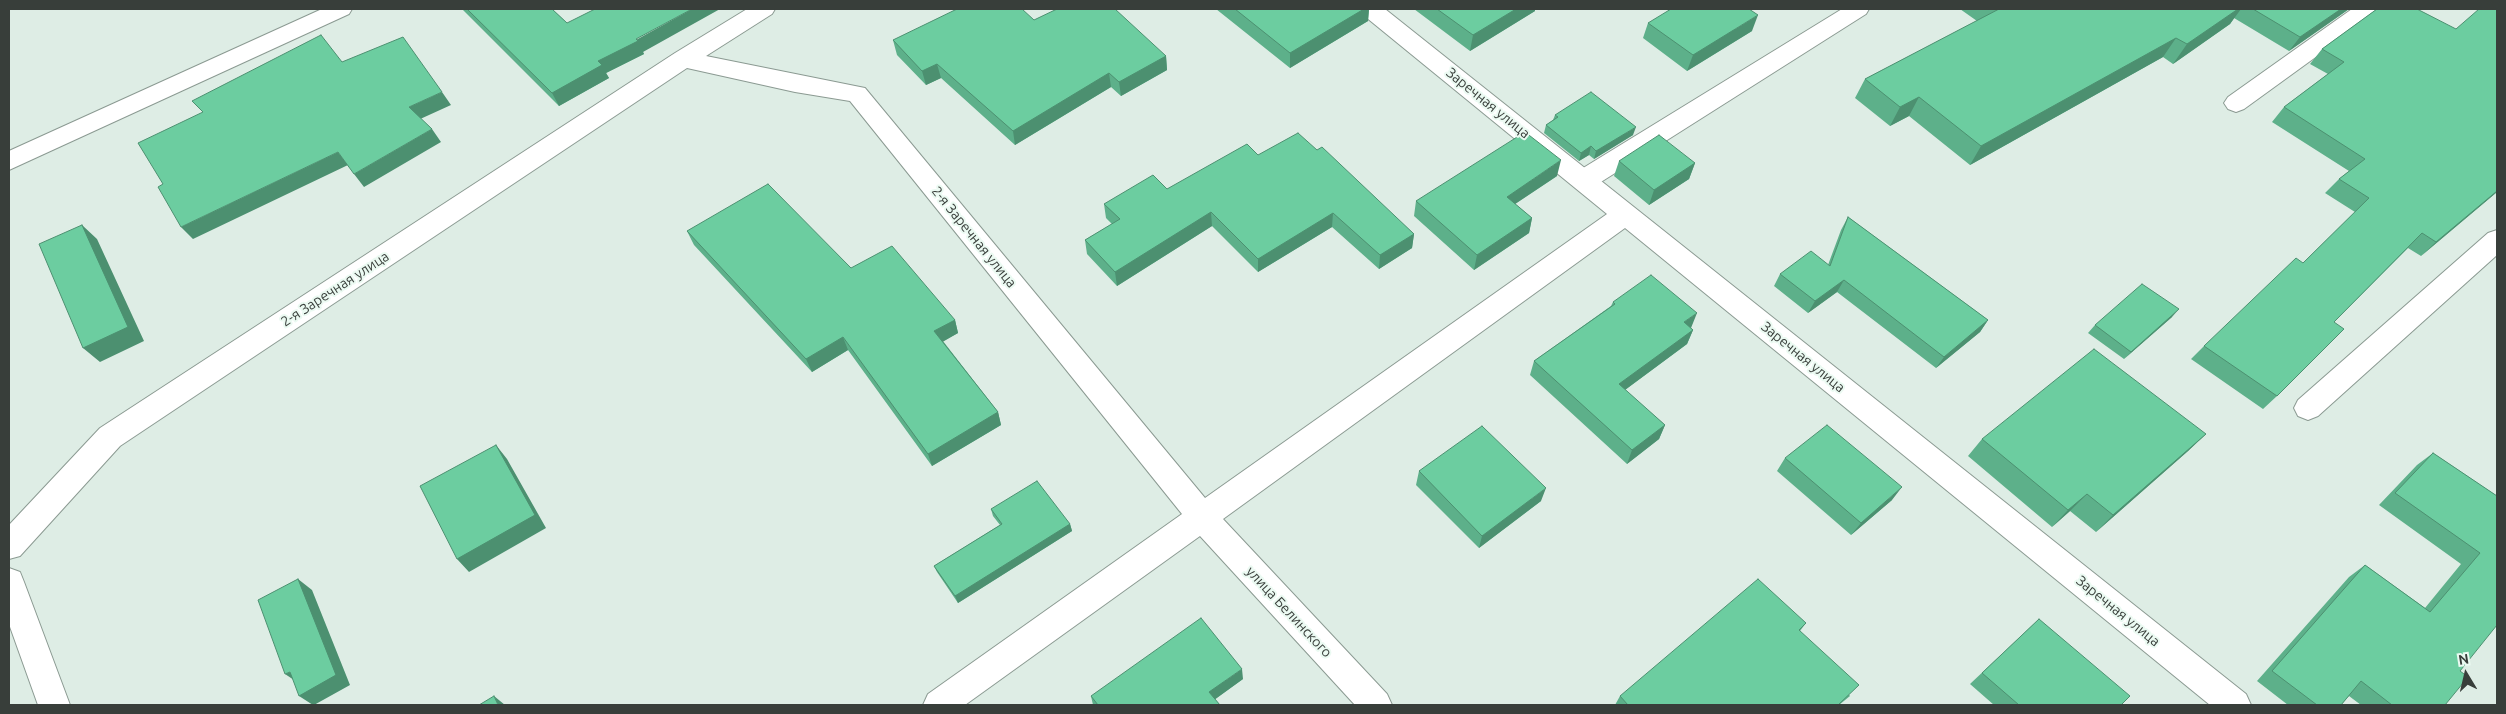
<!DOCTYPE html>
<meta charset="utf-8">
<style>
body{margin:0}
#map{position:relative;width:2506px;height:714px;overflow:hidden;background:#deede5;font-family:Ubuntu,sans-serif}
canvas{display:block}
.frame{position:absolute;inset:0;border:10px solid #383e3a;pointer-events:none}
.north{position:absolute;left:2441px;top:649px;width:50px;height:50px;-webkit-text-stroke:4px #ebfaf2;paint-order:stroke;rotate:351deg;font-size:14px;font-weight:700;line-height:20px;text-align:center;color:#383e3a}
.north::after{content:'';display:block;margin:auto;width:18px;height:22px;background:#383e3a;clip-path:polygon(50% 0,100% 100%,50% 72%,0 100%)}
</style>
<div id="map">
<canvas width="2506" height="714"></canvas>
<div class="frame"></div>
<div class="north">N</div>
</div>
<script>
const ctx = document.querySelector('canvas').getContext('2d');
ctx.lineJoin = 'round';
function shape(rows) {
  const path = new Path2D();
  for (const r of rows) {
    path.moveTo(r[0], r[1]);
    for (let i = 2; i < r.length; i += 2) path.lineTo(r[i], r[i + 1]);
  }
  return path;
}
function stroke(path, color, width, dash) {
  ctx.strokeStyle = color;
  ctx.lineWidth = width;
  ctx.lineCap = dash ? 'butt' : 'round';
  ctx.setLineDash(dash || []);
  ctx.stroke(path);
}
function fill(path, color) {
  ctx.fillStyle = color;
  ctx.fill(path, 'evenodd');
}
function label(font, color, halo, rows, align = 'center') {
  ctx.font = font + ' Ubuntu,sans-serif';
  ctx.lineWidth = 4;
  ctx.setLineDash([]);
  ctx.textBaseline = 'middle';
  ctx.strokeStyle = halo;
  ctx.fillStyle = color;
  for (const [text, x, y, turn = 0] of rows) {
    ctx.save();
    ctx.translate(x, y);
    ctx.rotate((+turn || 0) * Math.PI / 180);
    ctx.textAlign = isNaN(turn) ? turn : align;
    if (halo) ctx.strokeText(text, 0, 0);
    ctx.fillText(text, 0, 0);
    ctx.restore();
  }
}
const lane = shape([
 [1842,9,1869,9,1866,14,1593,187,1584,189,1575,187,1571,180,1575,173,1842,9],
 [2352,9,2378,9,2375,14,2244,109,2236,112,2228,109,2224,103,2228,97,2352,9],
 [2497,230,2497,255,2318,416,2308,420,2298,416,2294,408,2298,400,2488,233,2497,230]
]);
const street = shape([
 [322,9,352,9,349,14,9,170,9,151,322,9],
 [747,9,775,9,772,14,706,56,865,88,1205,498,1607,214,1362,14,1359,9,1385,9,2246,694,2251,705,2210,705,1625,228,1223,519,1387,694,1392,705,1355,705,1200,536,965,705,923,705,928,694,1182,514,850,101,795,92,687,68,120,446,20,556,9,559,9,525,100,428,675,53,747,9],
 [9,568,20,572,24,582,70,705,38,705,9,624,9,568]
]);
const wall = shape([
 [462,9,552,9,567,23,643,52,644,54,606,73,609,78,559,106],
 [1216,9,1369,9,1368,21,1290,68],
 [1414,9,1535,9,1535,11,1470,51],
 [1960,9,2349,9,2289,51,2234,18,2230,24,2173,64,2163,57,1970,165,1909,116,1890,126,1855,98,1865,79,1977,21],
 [2377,9,2497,192,2421,256,2408,248,2334,322,2277,396,2263,409,2191,359,2204,346,2303,263,2355,212,2325,193,2339,179,2349,171,2272,122,2284,107,2328,74,2310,64,2322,49],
 [1034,20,1166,56,1167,70,1121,96,1111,87,1015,145,941,78,926,85,897,55,893,40],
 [1648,23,1752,31,1687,71,1643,38],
 [1555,115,1633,135,1594,159,1589,155,1579,161,1544,133,1546,125,1553,120],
 [1317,150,1414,234,1412,248,1379,269,1332,227,1258,272,1212,226,1117,286,1087,254,1085,240,1112,224,1106,218,1104,204,1167,189,1258,155],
 [1619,161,1695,163,1689,179,1649,205,1614,176],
 [1557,176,1515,204,1532,218,1529,233,1474,270,1414,216,1416,201],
 [1848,217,1988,320,1980,332,1936,368,1837,292,1808,313,1774,286,1780,274,1828,265,1841,230],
 [687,231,955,320,958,333,943,341,998,412,1001,425,932,466,848,350,812,372,694,245],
 [1613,302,1691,328,1693,330,1687,344,1625,390,1665,425,1659,439,1627,464,1530,375,1534,361,1611,306],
 [2172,317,2124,359,2088,333,2095,325],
 [2206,434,2188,451,2096,532,2070,511,2052,527,1968,456,1982,439],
 [2433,453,2497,496,2460,671,2445,705,2361,705,2349,696,2341,705,2288,705,2257,681,2349,577,2365,565,2425,608,2461,564,2379,505,2417,465],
 [1785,458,1892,500,1851,535,1777,471],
 [1419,471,1541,501,1479,548,1416,485],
 [991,509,1070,524,1072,531,958,603,937,572,934,566,1000,525,993,516],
 [2039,619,2121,705,1994,705,1970,684],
 [1806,623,1800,631,1850,696,1839,705,1615,705,1620,696],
 [1243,679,1215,699,1220,705,1093,705,1091,696]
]);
const shadedWall = shape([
 [692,9,720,9,643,52,644,54,606,73,609,78,559,106,552,93,598,61],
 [1364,9,1369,9,1368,21,1290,68,1290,53],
 [1516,9,1535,9,1535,11,1470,51,1473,35],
 [2238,9,2241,9,2230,24,2173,64,2187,44],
 [2341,9,2349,9,2289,51,2300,37],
 [1758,15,1752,31,1687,71,1693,55],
 [2176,38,2163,57,1970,165,1981,146],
 [1166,56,1167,70,1121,96,1119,82],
 [937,64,941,78,926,85,922,71],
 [1109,73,1111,87,1015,145,1013,131],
 [442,92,451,105,418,120,409,107],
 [1919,97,1909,116,1890,126,1900,107],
 [1636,127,1633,135,1594,159,1596,151],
 [432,129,441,142,364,187,354,174],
 [1591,146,1589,155,1579,161,1581,153],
 [338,152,348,165,193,239,181,227],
 [1561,160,1557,176,1503,212,1507,197],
 [1695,163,1689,179,1649,205,1654,190],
 [2497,191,2497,192,2421,256,2436,242],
 [1211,212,1212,226,1117,286,1115,272],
 [1333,213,1332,227,1258,272,1258,259],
 [1532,218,1529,233,1474,270,1477,255],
 [82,225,97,239,144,341,100,362,83,348],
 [1414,234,1412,248,1379,269,1380,255],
 [1844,280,1837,292,1808,313,1815,301],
 [2179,309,2172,317,2124,359,2131,352],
 [1697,313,1691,328,1678,337,1684,322],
 [955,320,958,333,939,344,934,331],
 [1988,320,1980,332,1936,368,1944,357],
 [1693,330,1687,344,1614,398,1619,384],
 [843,337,848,350,812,372,806,359],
 [998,412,1001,425,932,466,928,454],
 [1665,425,1659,439,1627,464,1632,450],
 [2206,434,2188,451,2096,532,2113,515],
 [496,445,507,459,546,528,469,572,457,559],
 [1902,487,1892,500,1851,535,1861,523],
 [1546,488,1541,501,1479,548,1482,536],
 [2087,494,2070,511,2052,527,2068,510],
 [1070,524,1072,531,958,603,955,596],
 [298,579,312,590,350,685,314,705,313,705,299,696],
 [1242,669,1243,679,1210,703,1209,692],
 [290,672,300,684,285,674],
 [494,696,505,705,498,705]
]);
const building = shape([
 [467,9,552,9,567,23,595,9,692,9,636,39,638,41,598,61,602,65,552,93,467,9],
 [957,9,1022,9,1034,20,1057,9,1115,9,1166,56,1119,82,1109,73,1013,131,937,64,922,71,893,40,957,9],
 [1235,9,1364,9,1290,53,1235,9],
 [1437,9,1516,9,1473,35,1437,9],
 [1671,9,1749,9,1758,15,1693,55,1648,23,1671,9],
 [1998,9,2238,9,2187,44,2176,38,1981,146,1919,97,1900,107,1865,79,1999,9,1998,9],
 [2253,9,2341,9,2300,37,2253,9],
 [2377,9,2417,9,2456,29,2479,9,2497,9,2497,191,2436,242,2422,233,2334,322,2344,329,2277,396,2204,346,2296,258,2303,263,2369,198,2339,179,2365,159,2284,107,2344,62,2322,49,2377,9],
 [321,35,342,62,403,37,442,92,409,107,432,129,354,174,338,152,181,227,158,187,163,184,138,143,203,112,192,101,321,35],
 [1591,92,1636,127,1596,151,1591,146,1581,153,1546,125,1558,117,1555,115,1591,92],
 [1525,132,1561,160,1507,197,1532,218,1477,255,1416,201,1525,132],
 [1298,133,1317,150,1322,147,1414,234,1380,255,1333,213,1258,259,1211,212,1115,272,1085,240,1120,219,1104,204,1153,175,1167,189,1247,144,1258,155,1298,133],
 [1659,135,1695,163,1654,190,1619,161,1659,135],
 [768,184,851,268,892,246,955,320,934,331,998,412,928,454,843,337,806,359,687,231,768,184],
 [1848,217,1988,320,1944,357,1844,280,1815,301,1780,274,1811,251,1830,266,1848,217],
 [82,225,128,327,83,348,39,244,82,225],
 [1651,275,1697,313,1684,322,1693,330,1619,384,1665,425,1632,450,1534,361,1615,304,1613,302,1651,275],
 [2142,284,2179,309,2131,352,2095,325,2142,284],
 [2094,349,2206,434,2113,515,2087,494,2068,510,1982,439,2094,349],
 [1827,425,1902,487,1861,523,1785,458,1827,425],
 [1482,426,1546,488,1482,536,1419,471,1482,426],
 [496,445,535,515,457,559,420,486,496,445],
 [2433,453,2497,496,2497,625,2460,671,2468,677,2445,705,2392,705,2361,681,2341,705,2317,705,2272,671,2365,565,2430,612,2480,553,2395,493,2433,453],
 [1037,481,1070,524,955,596,934,566,1002,524,991,509,1037,481],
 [298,579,336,675,299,696,290,672,285,674,258,600,298,579],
 [1758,579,1806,623,1799,630,1859,685,1838,705,1628,705,1620,696,1758,579],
 [1201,618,1242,669,1209,692,1220,705,1098,705,1091,696,1201,618],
 [2039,619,2130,696,2121,705,2019,705,1982,673,2039,619],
 [494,696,498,705,479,705,494,696]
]);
const streetNames = [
 ["Заречная улица",1488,103,39],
 ["2-я Заречная улица",974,237,51],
 ["2-я Заречная улица",335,289,-33],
 ["Заречная улица",1803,357,39],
 ["Заречная улица",2118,611,39],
 ["улица Белинского",1289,612,47]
];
stroke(lane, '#8b9a92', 2);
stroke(street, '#8b9a92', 2);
fill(lane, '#fff');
fill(street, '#fff');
fill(wall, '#5db08a');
fill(shadedWall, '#4c9070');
fill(building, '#6ccda0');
stroke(building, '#4c9070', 1);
label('14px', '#383e3a', '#ebfaf2', streetNames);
</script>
